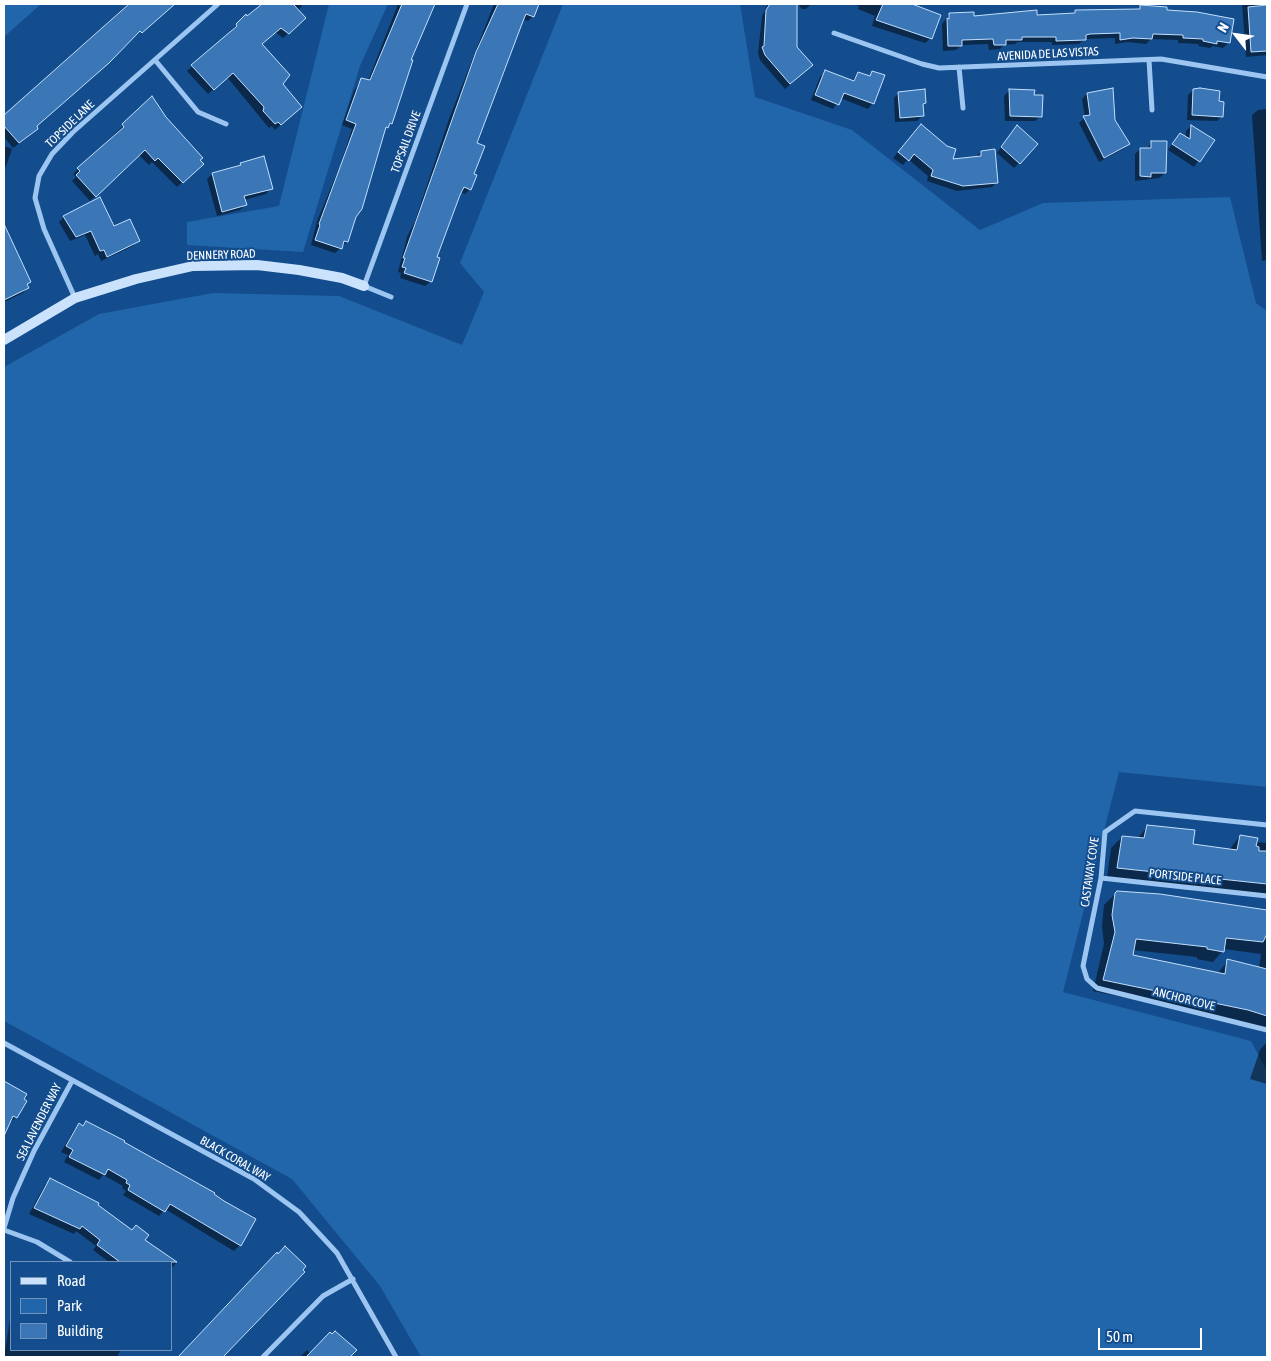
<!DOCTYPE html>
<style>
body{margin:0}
#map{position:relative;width:1271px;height:1361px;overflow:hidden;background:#134d8d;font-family:"Asap Condensed",sans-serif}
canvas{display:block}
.frame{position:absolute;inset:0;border:5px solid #fff;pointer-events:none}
.legend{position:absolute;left:10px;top:1261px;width:162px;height:90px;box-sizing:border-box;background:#134d8d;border:1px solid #7194bb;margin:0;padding:6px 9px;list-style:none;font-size:15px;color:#fff}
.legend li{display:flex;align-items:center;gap:10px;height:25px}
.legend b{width:25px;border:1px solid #7194bb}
.north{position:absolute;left:1211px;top:10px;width:50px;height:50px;-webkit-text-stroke:4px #134d8d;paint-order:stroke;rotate:300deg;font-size:14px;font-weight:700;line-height:20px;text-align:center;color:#fff}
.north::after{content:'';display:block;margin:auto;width:18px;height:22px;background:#fff;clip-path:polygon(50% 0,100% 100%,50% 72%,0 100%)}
.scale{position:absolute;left:1098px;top:1328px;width:104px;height:22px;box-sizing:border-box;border:2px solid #fff;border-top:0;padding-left:6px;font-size:15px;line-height:18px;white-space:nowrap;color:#fff;-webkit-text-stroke:4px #134d8d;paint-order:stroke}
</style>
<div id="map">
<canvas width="1271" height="1361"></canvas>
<div class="frame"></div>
<ul class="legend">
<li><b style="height:6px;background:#cae2fc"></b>Road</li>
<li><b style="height:14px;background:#2165aa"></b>Park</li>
<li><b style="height:14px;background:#3b77b7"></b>Building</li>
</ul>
<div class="north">N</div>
<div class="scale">50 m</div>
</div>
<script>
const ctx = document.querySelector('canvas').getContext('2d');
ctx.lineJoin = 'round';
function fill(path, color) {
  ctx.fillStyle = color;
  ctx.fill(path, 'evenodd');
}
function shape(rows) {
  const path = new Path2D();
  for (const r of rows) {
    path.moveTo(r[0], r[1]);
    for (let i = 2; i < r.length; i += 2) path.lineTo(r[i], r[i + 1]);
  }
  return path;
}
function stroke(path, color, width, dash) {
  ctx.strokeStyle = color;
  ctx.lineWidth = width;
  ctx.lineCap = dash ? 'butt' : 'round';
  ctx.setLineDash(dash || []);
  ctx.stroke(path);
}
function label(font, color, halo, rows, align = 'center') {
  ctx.font = font + ' "Asap Condensed",sans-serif';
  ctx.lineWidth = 4;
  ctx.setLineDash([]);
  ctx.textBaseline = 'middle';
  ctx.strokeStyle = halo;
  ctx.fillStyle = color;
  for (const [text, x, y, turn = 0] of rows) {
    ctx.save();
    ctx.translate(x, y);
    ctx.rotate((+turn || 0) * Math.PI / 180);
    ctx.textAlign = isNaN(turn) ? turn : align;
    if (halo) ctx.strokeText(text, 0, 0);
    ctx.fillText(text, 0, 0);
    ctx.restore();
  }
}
const green = shape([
 [4,4,41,4,4,37],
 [329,4,388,4,360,66,303,252,187,245,187,222,279,206],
 [563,4,740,4,755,97,852,130,980,230,1043,203,1230,197,1256,303,1267,311,1267,787,1119,772,1063,992,1251,1041,1267,1071,1267,1357,421,1357,380,1286,292,1179,4,1021,4,367,99,314,213,293,339,296,462,345,484,292,460,263]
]);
const shadow = shape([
 [128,4,174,4,118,50,35,127,37,129,32,134,13,148,4,137,4,116],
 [264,4,303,4,298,11,299,23,283,38,275,32,261,45,295,112,275,130,272,126,269,128,227,77,208,94,187,71,233,31,231,30,246,16,247,18],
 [398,4,435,4,410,61,412,61,391,124,385,129,369,184,347,242,335,253,311,245,317,221,340,166,352,129,342,125,354,91,362,80,368,81],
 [494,4,529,4,537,7,533,16,528,21,523,19,476,144,470,189,465,194,460,192,435,258,431,281,425,286,400,278,401,273,398,272,407,237,415,221,449,119],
 [768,4,796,4,796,48,806,70,785,89,760,60,758,53,762,16],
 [798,4,811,4,806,9,802,9],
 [852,4,909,4,939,16,931,38,925,43,872,26,875,16,858,9,859,6],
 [1242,4,1267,4,1267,55,1246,57],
 [1141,7,1166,12,1229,42,1223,48,1213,46,1210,48,1198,46,1199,44,1178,43,1178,40,1151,39,1146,44,1127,42,1115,44,1115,38,1085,39,1079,44,1052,45,1052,42,1018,42,1015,44,1004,45,1000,49,989,50,988,44,962,45,956,50,943,51,942,24,949,15,973,17,1036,16,1072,14,1076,11,1137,10],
 [825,72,852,81,858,73,868,77,873,72,873,103,868,109,840,98,833,109,811,100,820,77],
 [1193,90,1217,102,1222,116,1217,121,1187,120,1188,95],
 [1009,91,1033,96,1041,116,1035,121,1005,121,1004,96],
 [899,93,925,103,922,106,922,116,917,121,895,122,894,98],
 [1087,94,1114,120,1129,144,1123,149,1099,162,1079,123,1085,117,1082,99],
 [152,98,197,169,177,187,152,162,149,165,139,155,90,201,72,181,76,177,73,174],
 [1267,109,1267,260,1262,261,1252,115,1258,110],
 [921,125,951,161,975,158,981,152,997,182,992,187,957,191,927,181,928,176,908,159,903,165,893,158],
 [1191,126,1213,141,1194,167,1168,150,1180,134,1186,138,1186,131],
 [1012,132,1019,163,1014,168,997,153],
 [1152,142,1165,173,1159,178,1135,181,1135,154,1140,149,1147,149],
 [4,146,12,149,4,172],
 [241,164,271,188,266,194,244,200,245,205,240,210,217,216,207,179,212,174],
 [64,217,113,228,138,240,133,246,101,261,98,254,95,256,85,235,70,241,59,222],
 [4,225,29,282,26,285,28,288,23,293,4,302],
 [1148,826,1192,845,1229,850,1240,836,1256,842,1267,843,1267,898,1107,878,1111,848,1122,837,1137,839],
 [1115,894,1160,896,1267,912,1267,1031,1237,1020,1093,991,1104,944,1102,926,1104,905],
 [1224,949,1261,954,1259,969,1228,961,1217,974,1132,956,1133,950,1197,957,1197,959,1213,962],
 [1267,1042,1267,1084,1250,1079,1260,1050],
 [4,1083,25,1094,22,1099,25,1101,16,1118,9,1122,4,1135],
 [86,1123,254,1219,240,1245,234,1251,165,1209,159,1216,123,1195,126,1191,122,1188,123,1186,103,1175,99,1180,64,1162,68,1155,61,1152,74,1130,79,1124,82,1126],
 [50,1180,97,1206,176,1263,171,1269,171,1262,109,1262,93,1250,96,1246,76,1231,74,1234,29,1214,45,1185],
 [11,1313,11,1350,120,1351,117,1357,4,1357],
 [307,1350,311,1354,355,1350,349,1357,300,1357]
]);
const building = shape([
 [129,4,175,4,142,33,140,31,109,63,37,126,38,129,19,143,4,126,4,115,129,4],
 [262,4,293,4,306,18,289,34,281,28,262,44,290,75,283,84,302,107,281,125,278,122,275,124,263,111,264,107,233,73,214,90,191,65,237,26,236,24,246,14,247,16,262,4],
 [402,4,435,4,411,60,413,60,392,124,390,123,388,128,386,127,362,209,356,217,348,242,344,241,342,249,315,240,320,225,319,224,356,124,346,120,359,84,361,78,370,80,402,4],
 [498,4,539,4,534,17,526,14,523,21,477,143,485,146,474,174,477,175,471,190,464,187,460,195,437,257,440,258,432,282,404,273,406,268,402,267,405,258,403,258,476,52,498,4],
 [770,4,797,4,797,47,813,65,790,84,765,55,762,47,764,46,766,10,770,4],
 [883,4,912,4,941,15,932,39,876,20,883,4],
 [1140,5,1167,7,1167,10,1197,12,1234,19,1230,43,1217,41,1217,44,1203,41,1203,39,1183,38,1183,35,1153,34,1152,39,1133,38,1120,40,1120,33,1090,34,1086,35,1086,40,1056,41,1056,37,1022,37,1022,40,1006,40,1006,45,994,45,993,39,962,40,962,46,948,46,947,18,949,19,949,13,974,12,974,16,1037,10,1037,15,1075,13,1075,10,1140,9,1140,5],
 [1267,5,1267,51,1251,52,1248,7,1267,5],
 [825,70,854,81,858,72,870,76,872,71,885,75,874,104,844,93,839,105,815,95,825,70],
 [1113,88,1115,120,1130,144,1104,158,1083,116,1090,115,1087,93,1113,88],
 [1200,88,1220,91,1219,101,1224,102,1223,117,1192,115,1193,89,1200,88],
 [925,89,926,103,923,104,924,116,900,118,898,92,925,89],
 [1009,89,1035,90,1034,95,1043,95,1042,117,1010,116,1009,89],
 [152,96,166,117,203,158,200,160,204,164,183,183,158,158,155,161,145,150,96,197,76,175,80,171,77,168,124,127,122,124,152,96],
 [921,124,947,146,956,149,953,159,981,156,981,151,995,149,998,183,963,186,931,176,933,170,914,154,909,161,898,152,921,124],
 [1017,125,1038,144,1020,164,1001,147,1017,125],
 [1191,125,1215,140,1200,162,1172,144,1180,133,1190,139,1191,125],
 [1151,141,1167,141,1166,173,1151,173,1151,177,1140,176,1140,148,1151,148,1151,141],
 [264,156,273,189,244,196,247,205,222,212,212,173,241,165,240,163,264,156],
 [100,197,114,226,130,219,140,241,107,257,104,250,100,251,91,231,76,237,63,216,100,197],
 [4,224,31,282,27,284,29,288,4,300,4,224],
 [1147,825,1195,830,1193,844,1222,848,1237,850,1240,835,1258,838,1256,846,1259,847,1259,851,1267,851,1267,884,1117,868,1122,836,1144,838,1147,825],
 [1117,891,1160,894,1267,910,1267,934,1263,942,1226,938,1224,952,1207,949,1207,947,1136,939,1133,955,1225,974,1227,959,1267,969,1267,1016,1248,1010,1103,980,1115,932,1112,915,1115,893,1117,891],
 [4,1081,27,1094,24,1099,27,1101,17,1118,13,1116,4,1136,4,1081],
 [86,1121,125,1141,124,1142,215,1193,214,1194,224,1201,256,1219,241,1246,170,1204,165,1212,153,1205,128,1190,130,1185,126,1183,127,1180,108,1169,105,1175,69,1157,73,1150,66,1146,79,1123,83,1126,86,1121],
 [50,1178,99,1203,98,1205,132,1230,136,1225,149,1235,145,1240,177,1262,120,1262,97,1245,100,1240,82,1226,80,1229,34,1208,50,1178],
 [285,1246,306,1266,303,1270,305,1272,223,1357,178,1357,277,1252,278,1254,285,1246],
 [335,1331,357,1350,350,1357,306,1357,330,1332,332,1334,335,1331]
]);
const street = shape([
 [834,33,922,64,939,68,1161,59,1267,77],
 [155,60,198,112,226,124],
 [1149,60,1152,110],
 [959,67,963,108],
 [391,297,364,286,467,4],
 [75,298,44,229,35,198,39,176,52,154,73,132,218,4],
 [1267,825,1135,811,1105,832,1101,878,1083,966,1087,979,1097,988,1267,1030],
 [1101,878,1267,896],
 [4,1043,254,1179,299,1212,337,1253,396,1357],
 [4,1228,13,1198,34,1151,72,1081],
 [4,1230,37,1242,70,1262],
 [263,1357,323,1296,353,1279]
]);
const secondary = shape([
 [4,340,75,298,136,279,193,266,257,265,299,270,342,278,364,286]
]);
const streetNames = [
 ["AVENIDA DE LAS VISTAS",1048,54,-3],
 ["TOPSIDE LANE",70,124,-44],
 ["TOPSAIL DRIVE",406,142,-70],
 ["DENNERY ROAD",221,255,-2],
 ["CASTAWAY COVE",1090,872,-82],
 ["PORTSIDE PLACE",1185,877,6],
 ["ANCHOR COVE",1184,999,14],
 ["SEA LAVENDER WAY",39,1122,-63],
 ["BLACK CORAL WAY",235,1159,30]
];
fill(green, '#2165aa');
fill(shadow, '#0007');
fill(building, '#3b77b7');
stroke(building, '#c3dffc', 1);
stroke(street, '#9cc6f1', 5);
stroke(secondary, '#cae2fc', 10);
label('12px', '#fff', '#134d8d', streetNames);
</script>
